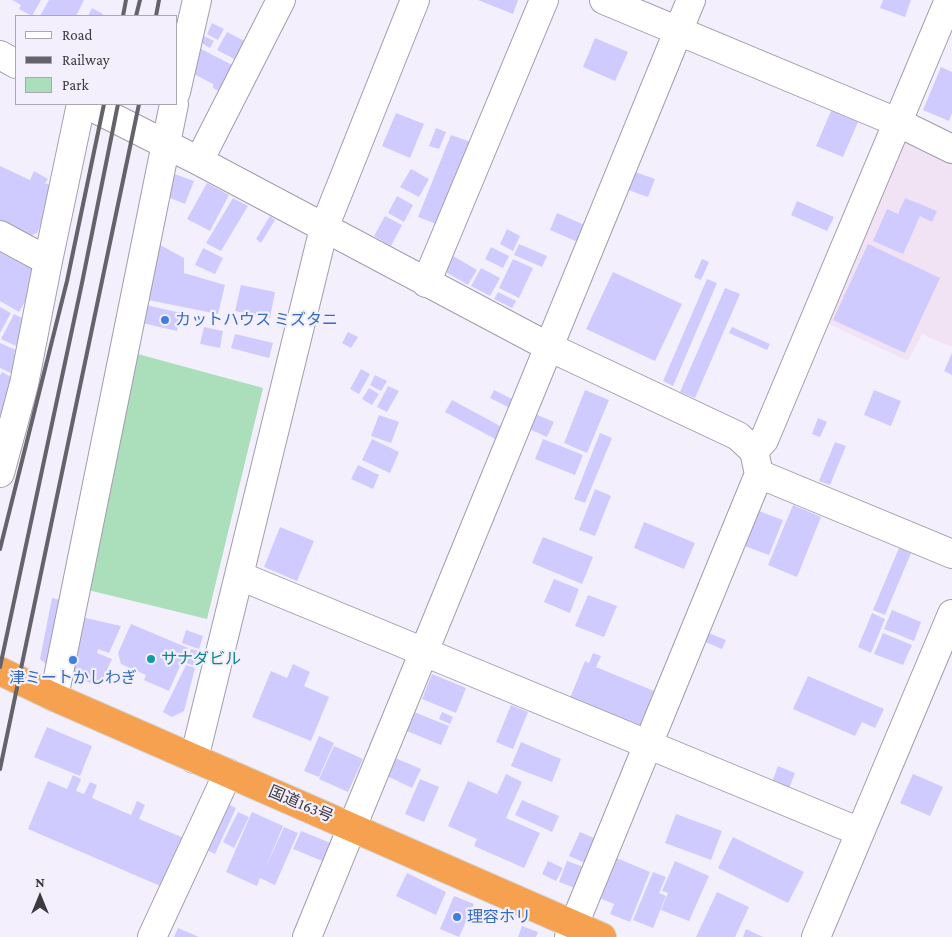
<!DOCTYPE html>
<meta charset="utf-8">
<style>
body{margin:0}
#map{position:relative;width:952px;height:937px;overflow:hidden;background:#f3effd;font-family:"Crimson Pro",serif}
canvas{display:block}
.legend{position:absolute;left:15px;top:15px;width:162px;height:90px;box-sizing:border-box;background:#f3effd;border:1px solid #aaa7b1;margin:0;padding:6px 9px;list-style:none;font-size:15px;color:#3c3a40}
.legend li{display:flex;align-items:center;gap:10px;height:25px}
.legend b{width:25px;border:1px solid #aaa7b1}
.north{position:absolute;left:15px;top:872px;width:50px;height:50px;-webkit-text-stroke:4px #f3effd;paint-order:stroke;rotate:0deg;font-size:14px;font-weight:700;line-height:20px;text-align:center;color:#3c3a40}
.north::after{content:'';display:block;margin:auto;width:18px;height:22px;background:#3c3a40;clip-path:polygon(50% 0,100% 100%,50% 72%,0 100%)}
</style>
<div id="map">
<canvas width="952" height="937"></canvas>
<ul class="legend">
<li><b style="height:6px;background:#fff"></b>Road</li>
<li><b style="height:6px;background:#64626a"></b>Railway</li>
<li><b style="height:14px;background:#abdebb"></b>Park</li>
</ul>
<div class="north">N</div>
</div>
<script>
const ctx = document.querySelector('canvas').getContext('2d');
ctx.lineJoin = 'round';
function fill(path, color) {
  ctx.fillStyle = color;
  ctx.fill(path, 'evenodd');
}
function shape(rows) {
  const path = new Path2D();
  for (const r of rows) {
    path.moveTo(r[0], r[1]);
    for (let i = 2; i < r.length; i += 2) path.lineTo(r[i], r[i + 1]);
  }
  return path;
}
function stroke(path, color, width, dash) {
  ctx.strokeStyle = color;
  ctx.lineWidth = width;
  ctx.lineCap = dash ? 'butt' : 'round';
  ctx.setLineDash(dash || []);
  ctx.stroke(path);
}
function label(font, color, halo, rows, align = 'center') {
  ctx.font = font + ' "Crimson Pro","Noto Sans JP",serif';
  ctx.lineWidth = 4.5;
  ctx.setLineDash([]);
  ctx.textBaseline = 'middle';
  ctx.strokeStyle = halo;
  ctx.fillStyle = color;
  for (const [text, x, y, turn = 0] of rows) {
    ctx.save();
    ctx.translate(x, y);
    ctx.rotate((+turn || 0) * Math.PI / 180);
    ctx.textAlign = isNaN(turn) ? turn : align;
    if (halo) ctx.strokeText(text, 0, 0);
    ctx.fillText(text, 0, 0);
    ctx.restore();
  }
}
const education = shape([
 [901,141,911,141,952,161,952,347,922,334,908,361,827,323]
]);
const green = shape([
 [134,353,263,388,207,619,84,589]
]);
const building = shape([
 [12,0,41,0,32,16,19,9,21,5],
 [49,0,84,0,76,16,40,16],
 [478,0,518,0,513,14],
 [883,0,911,0,905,17,880,8],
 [92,8,103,14,102,16,88,16],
 [212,23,224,29,218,40,207,34],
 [227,32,248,43,238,61,217,50],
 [200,34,214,41,210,48,197,40],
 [595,38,628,52,615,81,583,67],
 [201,49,236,67,223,93,213,88,213,84,190,72],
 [941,67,952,72,952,113,949,121,923,110],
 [831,111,858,122,843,157,816,146],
 [396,113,424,124,410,158,382,146],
 [436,128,446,132,439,149,429,146],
 [451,135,471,142,439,225,418,217],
 [0,166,30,180,34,171,48,179,45,183,54,187,52,202,37,233,30,236,0,220],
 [411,169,429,179,419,197,400,187],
 [169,172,194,181,185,204,160,194],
 [635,172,655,179,648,197,628,190],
 [207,183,229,195,210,231,187,219],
 [397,196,413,205,404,222,388,213],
 [233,198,248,206,221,251,206,243],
 [905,198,937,211,932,222,920,216,903,254,873,241,887,209,898,214],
 [797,201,834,217,827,231,791,215],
 [557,213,587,226,580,243,550,230],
 [270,216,275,220,261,243,256,239],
 [385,216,402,225,391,246,374,236],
 [507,229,520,236,513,251,500,244],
 [153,241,184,258,184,273,225,285,218,314,143,299],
 [519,244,547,256,542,267,514,255],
 [868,244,940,278,905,353,833,320],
 [491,247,509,256,503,268,485,259],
 [0,248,32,266,33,288,19,312,0,301],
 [203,248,223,258,215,274,195,265],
 [453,256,477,270,468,285,444,271],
 [513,259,533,268,519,298,499,288],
 [702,259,709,262,701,280,694,277],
 [481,268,500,278,490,296,471,286],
 [613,272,682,304,655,361,586,329],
 [707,279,717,283,673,386,663,381],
 [241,285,275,292,270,318,235,311],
 [725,288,740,294,695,398,680,392],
 [498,292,516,301,512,308,494,299],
 [142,304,181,313,177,331,138,322],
 [0,307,11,313,0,333],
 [14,314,26,320,26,328,16,346,1,339],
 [204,327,223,331,220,348,200,344],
 [732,327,770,344,767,350,729,333],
 [348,332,358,337,351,348,342,343],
 [235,334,273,343,269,358,231,348],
 [0,343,16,350,14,353,19,356,15,375,0,368],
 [952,353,952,375,944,371],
 [361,369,370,374,359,394,350,389],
 [2,372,13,378,7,389,12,392,0,423,0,375],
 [375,375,387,381,381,391,370,385],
 [388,386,399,391,387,412,377,407],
 [369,388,379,394,372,405,362,399],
 [494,390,514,400,510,408,490,398],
 [585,390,609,400,587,453,564,443],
 [874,390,901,401,891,426,864,415],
 [452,400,502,427,495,439,445,412],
 [535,414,554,422,547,437,529,429],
 [379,415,399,422,391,443,371,436],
 [818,418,827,422,820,437,812,434],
 [600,433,612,438,585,503,574,499],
 [372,439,399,452,390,473,362,460],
 [543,439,583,455,575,475,535,459],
 [835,442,846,446,830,485,819,481],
 [358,465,379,475,373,489,351,479],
 [595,489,611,496,595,536,579,530],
 [793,505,821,517,797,577,768,565],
 [756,510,783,520,769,555,742,545],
 [644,522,695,543,684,569,634,548],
 [280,527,314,541,297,581,264,567],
 [543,537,593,557,582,584,532,563],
 [899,548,911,553,885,615,873,610],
 [554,579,579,589,570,613,544,602],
 [588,595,617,606,604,637,575,626],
 [52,598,64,601,52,661,46,664,40,659],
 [892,610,921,622,914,641,884,629],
 [872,613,885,619,871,653,858,647],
 [77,616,121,626,109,653,98,649,97,653,112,659,99,687,66,672],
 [131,624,188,648,169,691,144,680,146,675,121,664,118,653],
 [186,630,203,636,199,649,182,643],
 [706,632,726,640,722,649,703,641],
 [883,633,912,645,903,665,874,654],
 [191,649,199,651,195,666,186,663],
 [593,653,601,656,596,667,654,691,640,726,570,698,585,661,589,663],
 [293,664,310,672,304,686,329,697,311,741,252,717,271,671,287,678],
 [186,665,195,668,184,711,172,717,163,712],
 [432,674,466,688,456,713,422,699],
 [808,676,884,709,875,728,862,722,855,736,793,709],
 [511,705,528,712,513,749,496,742],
 [414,712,449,726,441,745,407,731],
 [442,712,453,717,450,724,439,719],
 [47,727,92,746,80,776,34,757],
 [319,736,334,743,319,777,304,771],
 [521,742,561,759,552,782,511,766],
 [334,746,363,759,348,792,319,779],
 [393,757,421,769,412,788,385,775],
 [778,766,795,773,789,789,772,782],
 [506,774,522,782,506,818,540,833,524,868,474,846,477,839,448,826,468,781,497,794],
 [913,774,943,787,930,816,900,803],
 [73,775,81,779,76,791,84,794,90,782,97,785,92,798,131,815,137,801,145,805,139,819,186,839,165,888,28,829,48,781,67,789],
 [420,779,439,787,424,822,405,814],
 [217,799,236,808,215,854,196,845],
 [522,800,559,816,552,832,515,815],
 [238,812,249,817,234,848,223,842],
 [252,812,283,826,265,869,284,827,298,833,275,885,260,878,257,886,226,872],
 [676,814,722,831,711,860,665,843],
 [301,831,333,844,325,862,293,849],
 [580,832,596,839,585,863,569,856],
 [733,837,804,872,788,903,718,868],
 [614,857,650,872,630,922,610,914,614,904,597,897],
 [548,861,563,868,556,881,542,874],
 [567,861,584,867,575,888,559,882],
 [675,861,709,876,689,921,661,910,668,893,662,891],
 [653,872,666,877,659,893,666,896,653,928,633,920],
 [407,873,446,892,436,915,396,896],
 [717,892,749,907,735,937,696,937],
 [454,896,474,904,459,937,440,929],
 [522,926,538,932,536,937,518,937],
 [178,928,199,937,174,937],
 [746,929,763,937,743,937]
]);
const minor = shape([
 [604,0,899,123,952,149],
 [0,55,16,64],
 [176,92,197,0],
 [86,104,199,161,549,347,738,436,754,451,759,474,569,937],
 [199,161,281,0],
 [0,235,48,261,24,384,0,473],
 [48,261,81,104],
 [426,283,544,0],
 [754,451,764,440,949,0],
 [759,474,952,554],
 [240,576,860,832],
 [54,697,174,104],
 [194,759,324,228,415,0],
 [152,937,228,773],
 [307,937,691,0],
 [816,937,952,614]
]);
const highway = shape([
 [0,671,54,697,602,937]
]);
const rail = shape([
 [123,16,126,0],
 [136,16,140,0],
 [156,16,159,0],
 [0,549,67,281,104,104],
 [0,667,82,283,118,104],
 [0,769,139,104]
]);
const markers = [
 [165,320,5,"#3f7fe0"],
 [151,659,5,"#0f9aa8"],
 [73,660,5,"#3f7fe0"],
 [457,917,5,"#3f7fe0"]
];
const shopNames = [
 ["カットハウス ミズタニ",175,320],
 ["津ミートかしわぎ",73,678,"center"],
 ["理容ホリ",467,917]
];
const cultureNames = [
 ["サナダビル",161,659]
];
const streetNames = [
 ["国道163号",301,804,23]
];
fill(education, '#f1e2f4');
fill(green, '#abdebb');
fill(building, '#d0cbff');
stroke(minor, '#a29dab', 30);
stroke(highway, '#d4d4d5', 30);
stroke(minor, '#fff', 28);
stroke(highway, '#f5a150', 28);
stroke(rail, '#64626a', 4);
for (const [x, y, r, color] of markers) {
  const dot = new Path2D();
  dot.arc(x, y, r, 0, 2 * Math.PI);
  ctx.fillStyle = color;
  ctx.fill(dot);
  stroke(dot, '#f3effd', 2);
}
label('16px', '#366cbe', '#f3effd', shopNames, 'left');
label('16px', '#0d838f', '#f3effd', cultureNames, 'left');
label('16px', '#3c3a40', '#f3effd', streetNames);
</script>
